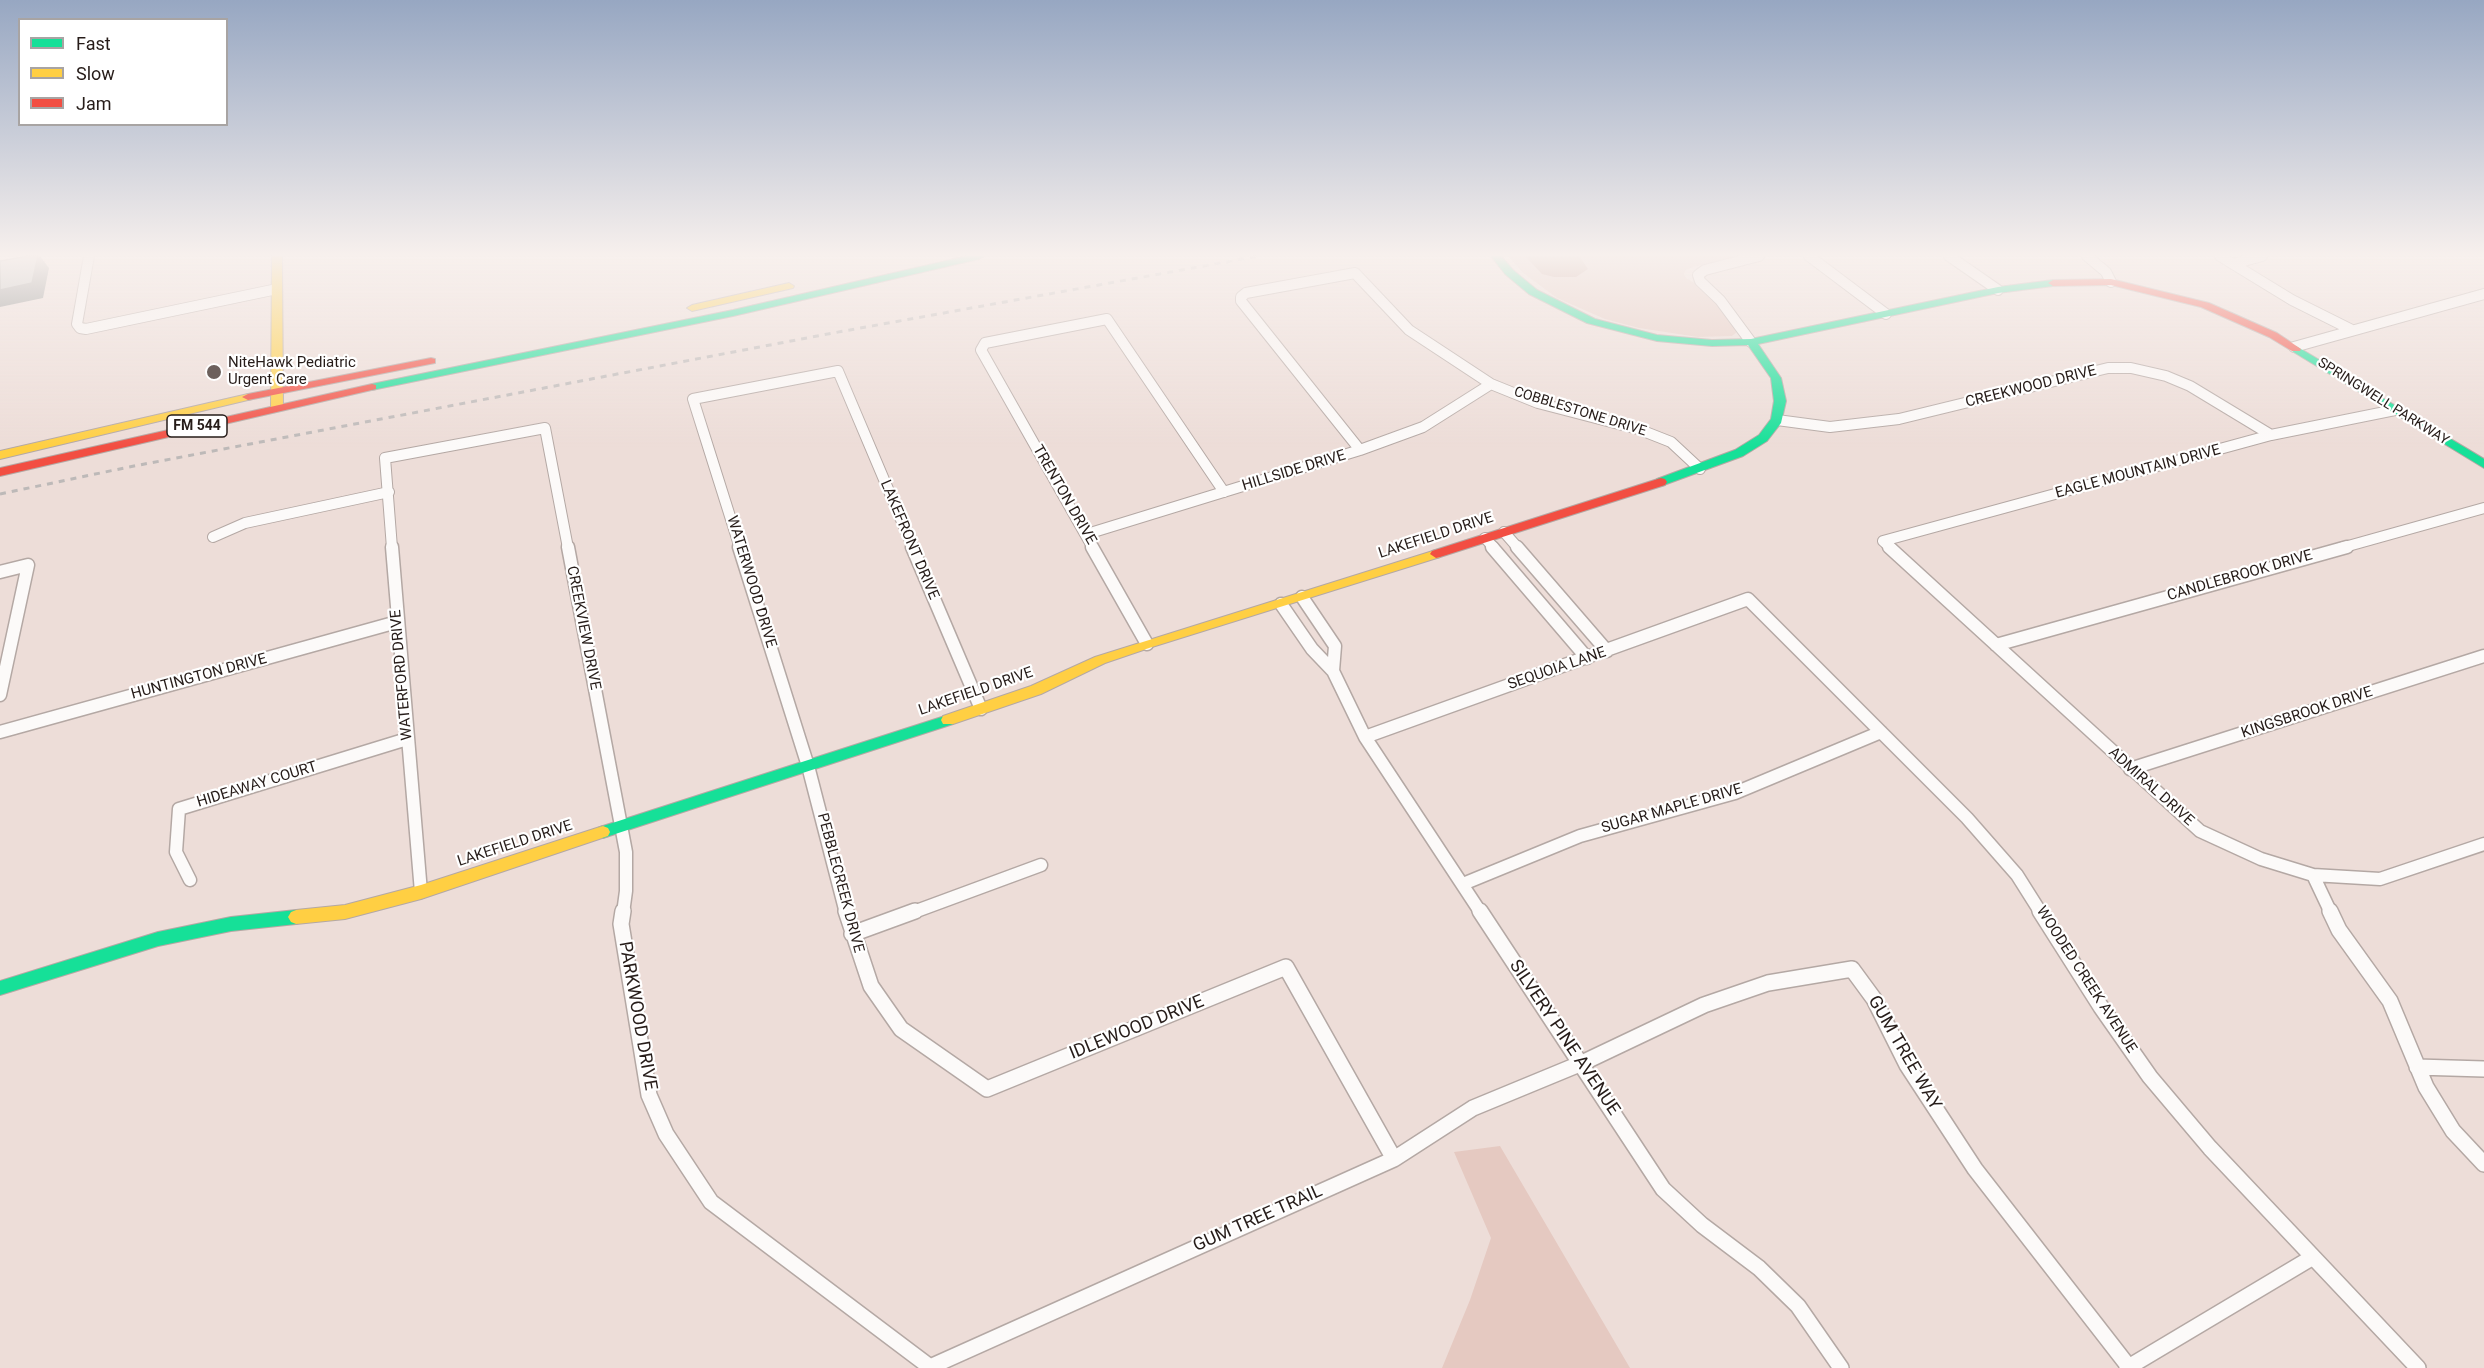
<!DOCTYPE html>
<style>
body{margin:0}
#map{position:relative;width:2484px;height:1368px;overflow:hidden;background:#edddd8;font-family:Roboto,sans-serif}
canvas{display:block}
.legend{position:absolute;left:18px;top:18px;width:210px;height:108px;box-sizing:border-box;background:#fff;border:2px solid #a8a4a3;margin:0;padding:8px 10px;list-style:none;font-size:18px;color:#261c19}
.legend li{display:flex;align-items:center;gap:12px;height:30px}
.legend b{width:30px;border:2px solid #a8a4a3}
</style>
<div id="map">
<canvas width="2484" height="1368"></canvas>
<ul class="legend">
<li><b style="height:8px;background:#16e098"></b>Fast</li>
<li><b style="height:8px;background:#ffcf43"></b>Slow</li>
<li><b style="height:8px;background:#f24e42"></b>Jam</li>
</ul>
</div>
<script>
const ctx = document.querySelector('canvas').getContext('2d');
ctx.lineJoin = 'round';
function fill(path, color) {
  ctx.fillStyle = color;
  ctx.fill(path, 'evenodd');
}
function shape(rows) {
  const path = new Path2D();
  for (const r of rows) {
    path.moveTo(r[0], r[1]);
    for (let i = 2; i < r.length; i += 2) path.lineTo(r[i], r[i + 1]);
  }
  return path;
}
function stroke(path, color, width, dash) {
  ctx.strokeStyle = color;
  ctx.lineWidth = width;
  ctx.lineCap = dash ? 'butt' : 'round';
  ctx.setLineDash(dash || []);
  ctx.stroke(path);
}
function label(font, color, halo, rows, align = 'center') {
  ctx.font = font + ' Roboto,sans-serif';
  ctx.lineWidth = 4.5;
  ctx.setLineDash([]);
  ctx.textBaseline = 'middle';
  ctx.strokeStyle = halo;
  ctx.fillStyle = color;
  for (const [text, x, y, turn = 0] of rows) {
    ctx.save();
    ctx.translate(x, y);
    ctx.rotate((+turn || 0) * Math.PI / 180);
    ctx.textAlign = isNaN(turn) ? turn : align;
    if (halo) ctx.strokeText(text, 0, 0);
    ctx.fillText(text, 0, 0);
    ctx.restore();
  }
}
const green = shape([
 [1508,256,1742,256,1693,267,1686,270,1684,274,1686,278,1700,286,1717,302,1737,332,1732,336,1698,337,1639,328,1605,319,1557,298,1523,273],
 [1500,1146,1630,1368,1442,1368,1470,1300,1491,1238,1454,1152]
]);
const water = shape([
 [1525,256,1579,256,1588,269,1576,277,1554,277,1542,274]
]);
const streetFar2 = shape([
 [89,256,77,324,80,328,86,329,277,289],
 [1809,256,1886,314],
 [1949,256,1998,290],
 [2087,256,2106,272,2111,282],
 [2220,256,2292,300,2352,330],
 [2233,264,2262,256],
 [1751,342,1720,300,1700,281,1698,275,1705,270,1759,256],
 [2294,347,2484,294],
 [1777,420,1830,427,1899,419,2108,368,2131,368,2166,376,2190,386,2271,435],
 [1360,450,1241,301,1241,297,1246,293,1355,273,1409,330,1491,384,1538,403,1638,429,1671,442,1700,469],
 [1504,532,1518,548],
 [1087,534,1360,450,1423,427,1491,384],
 [213,537,245,523,389,492],
 [1485,538,1494,548],
 [1883,541,1891,548],
 [1883,541,2271,435,2395,410],
 [392,548,385,458,545,428,568,548],
 [740,548,693,399,838,371,913,548],
 [1093,548,981,350,985,343,1107,319,1224,492],
 [2341,548,2484,508]
]);
const streetFar1 = shape([
 [392,547,421,892],
 [568,547,626,852,626,891,623,913],
 [739,547,808,766,846,913],
 [912,547,981,709],
 [1092,547,1147,644],
 [1492,547,1587,658],
 [1517,547,1607,651],
 [1889,547,2200,831,2261,859,2313,875,2380,879,2484,844],
 [0,572,28,565,0,695],
 [1281,604,1312,649,1333,671,1335,646,1302,597],
 [1996,645,2347,547],
 [1333,671,1365,737,1481,913],
 [0,732,397,622],
 [1365,737,1748,599,1967,818,2017,875,2041,913],
 [2130,769,2484,656],
 [2313,875,2331,913],
 [190,880,176,852,179,809,407,739],
 [1463,884,1580,836,1735,793,1881,732],
 [911,913,1041,865]
]);
const street = shape([
 [623,911,621,924,649,1095,666,1134,711,1202,930,1367,1394,1159,1473,1108,1582,1063,1704,1005,1768,983,1852,969,1874,999,1907,1065,1975,1169,2129,1367],
 [846,911,871,986,901,1029,987,1089,1286,967,1394,1159],
 [1480,911,1663,1189,1702,1225,1759,1268,1798,1306,1841,1368],
 [2040,911,2101,1007,2150,1077,2210,1148,2418,1368],
 [2330,911,2339,930,2390,1001,2426,1087,2453,1131,2484,1164],
 [852,934,915,911],
 [2417,1067,2484,1069],
 [2127,1368,2313,1257]
]);
const fast = shape([
 [967,256,984,256,979,259,733,316,372,390,367,387,372,384,733,310,967,256],
 [1491,256,1501,256,1513,270,1537,290,1595,319,1657,335,1712,340,1751,339,1998,287,2053,280,2058,283,2053,286,1998,293,1758,344,1781,378,1786,401,1781,423,1767,441,1743,456,1661,486,1657,485,1655,482,1657,479,1735,450,1759,435,1771,419,1774,401,1771,378,1748,345,1712,346,1657,341,1587,323,1529,294,1505,274,1491,256],
 [2296,346,2484,459,2484,468,2292,351,2292,347,2296,346],
 [948,715,953,716,955,720,953,724,603,838,598,836,596,832,598,828,603,826,948,715],
 [296,910,301,912,304,917,301,922,296,924,231,931,158,946,0,995,0,981,158,932,231,917,296,910]
]);
const slow = shape([
 [272,256,282,256,283,407,277,410,271,407,272,256],
 [789,283,794,286,793,288,692,311,687,308,692,305,789,283],
 [248,394,254,397,252,399,0,459,0,451,248,394],
 [1436,550,1442,554,1440,557,1152,647,1105,663,1041,694,953,724,943,724,941,720,943,716,1031,686,1095,657,1436,550],
 [603,826,608,828,610,832,608,836,421,899,345,919,296,924,291,922,288,917,291,912,296,910,345,905,421,885,603,826]
]);
const jam = shape([
 [2111,279,2209,303,2277,333,2301,349,2300,351,2292,351,2269,337,2201,307,2111,285,2053,286,2048,283,2053,280,2111,279],
 [431,358,435,359,435,363,248,400,242,397,248,394,431,358],
 [372,384,376,385,376,389,0,476,0,468,372,384],
 [1661,478,1665,479,1667,482,1665,485,1440,557,1436,558,1430,554,1432,551,1661,478]
]);
const rail = shape([
 [0,494,129,467,833,333,1259,256]
]);
const shadedWall = shape([
 [38,256,40,256,49,268,43,298,0,307,0,290]
]);
const building = shape([
 [28,256,38,256,32,283,0,290,0,261,28,256]
]);
const markers = [
 [214,372,8,"#6c605c"]
];
const farStreetnames = [
 ["SPRINGWELL PARKWAY",2383,402,32],
 ["COBBLESTONE DRIVE",1580,412,17]
];
const shields = [
 [197,426,60]
];
const shieldNames = [
 ["FM 544",197,426]
];
const poiNames = [
 ["NiteHawk Pediatric",228,363],
 ["Urgent Care",228,380]
];
const streetNames = [
 ["CREEKWOOD DRIVE",2031,387,-14],
 ["HILLSIDE DRIVE",1294,471,-17],
 ["EAGLE MOUNTAIN DRIVE",2138,472,-15],
 ["TRENTON DRIVE",1064,495,60],
 ["LAKEFIELD DRIVE",1436,536,-18],
 ["LAKEFRONT DRIVE",909,540,67],
 ["CANDLEBROOK DRIVE",2240,576,-16],
 ["WATERWOOD DRIVE",751,582,73],
 ["CREEKVIEW DRIVE",583,628,79],
 ["SEQUOIA LANE",1557,669,-19],
 ["WATERFORD DRIVE",402,675,-95],
 ["HUNTINGTON DRIVE",199,677,-15],
 ["LAKEFIELD DRIVE",976,692,-19],
 ["KINGSBROOK DRIVE",2307,713,-18],
 ["HIDEAWAY COURT",257,785,-17],
 ["ADMIRAL DRIVE",2151,787,42],
 ["SUGAR MAPLE DRIVE",1672,809,-16],
 ["LAKEFIELD DRIVE",515,844,-18],
 ["PEBBLECREEK DRIVE",840,883,75],
 ["WOODED CREEK AVENUE",2086,980,57]
];
const nearStreetnames = [
 ["PARKWOOD DRIVE",637,1016,80],
 ["IDLEWOOD DRIVE",1137,1028,-22],
 ["SILVERY PINE AVENUE",1564,1038,56],
 ["GUM TREE WAY",1904,1053,60],
 ["GUM TREE TRAIL",1258,1219,-24]
];
fill(green, '#e5c9c1');
fill(water, '#bf9488');
stroke(streetFar2, '#b4a8a4', 12);
stroke(streetFar1, '#b4a8a4', 15);
stroke(street, '#b4a8a4', 18);
stroke(fast, '#b4a8a4', 2);
stroke(slow, '#b4a8a4', 2);
stroke(jam, '#b4a8a4', 2);
stroke(streetFar2, '#fcfaf9', 10);
stroke(streetFar1, '#fcfaf9', 12);
stroke(street, '#fcfaf9', 15);
fill(fast, '#16e098');
fill(slow, '#ffcf43');
fill(jam, '#f24e42');
stroke(rail, '#bdb9b8', 3, [6, 6]);
fill(shadedWall, '#7e8383');
fill(building, '#b4bbbb');
stroke(building, '#7e8383', 1.5);
const sky = ctx.createLinearGradient(0, 0, 0, 447);
sky.addColorStop(0, '#97a7c2');
sky.addColorStop(0.57, '#f7f0ed');
sky.addColorStop(1, '#f7f0ed00');
ctx.fillStyle = sky;
ctx.fillRect(0, 0, 2484, 447);
for (const [x, y, r, color] of markers) {
  const dot = new Path2D();
  dot.arc(x, y, r, 0, 2 * Math.PI);
  ctx.fillStyle = color;
  ctx.fill(dot);
  stroke(dot, '#fff', 2);
}
label('14px', '#261c19', '#fff', farStreetnames);
for (const [x, y, w] of shields) {
  const box = new Path2D();
  box.roundRect(x - w / 2, y - 11, w, 22, 4.5);
  ctx.fillStyle = '#fff';
  ctx.fill(box);
  stroke(box, '#261c19', 1.5);
}
label('bold 14px', '#261c19', null, shieldNames);
label('15px', '#261c19', '#fff', poiNames, 'left');
label('15px', '#261c19', '#fff', streetNames);
label('18px', '#261c19', '#fff', nearStreetnames);
</script>
